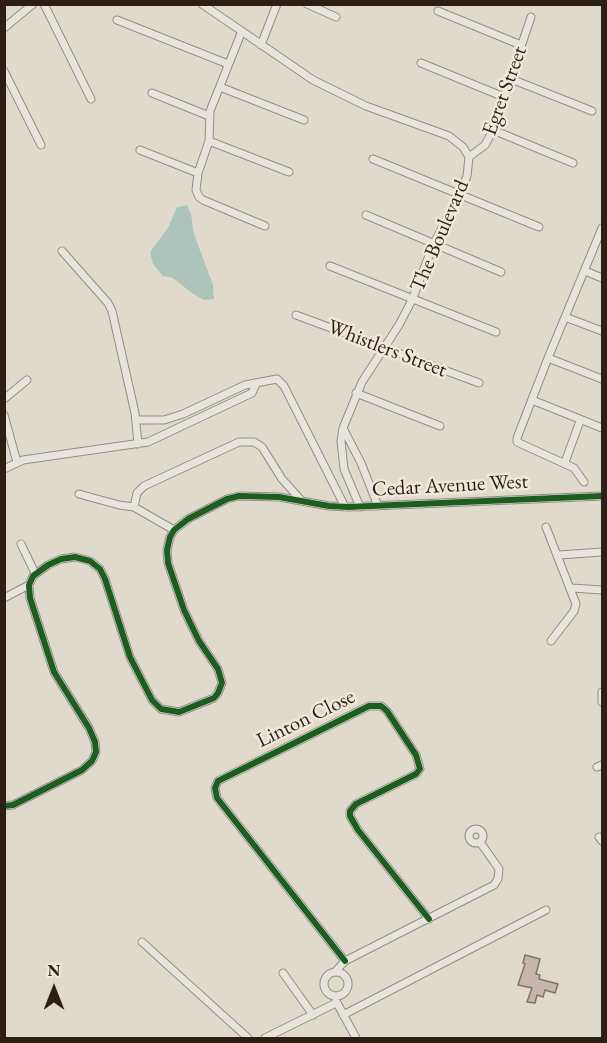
<!DOCTYPE html>
<style>
body{margin:0}
#map{position:relative;width:607px;height:1043px;overflow:hidden;background:#dfdacc;font-family:"EB Garamond",serif}
canvas{display:block}
.frame{position:absolute;inset:0;border:6px solid #2e1f16;pointer-events:none}
.north{position:absolute;left:24px;top:959px;width:60px;height:60px;-webkit-text-stroke:4px #efe9d9;paint-order:stroke;rotate:0deg;font-size:16px;font-weight:700;line-height:24px;text-align:center;color:#2e1f16}
.north::after{content:'';display:block;margin:auto;width:21px;height:27px;background:#2e1f16;clip-path:polygon(50% 0,100% 100%,50% 72%,0 100%)}
</style>
<div id="map">
<canvas width="607" height="1043"></canvas>
<div class="frame"></div>
<div class="north">N</div>
</div>
<script>
const ctx = document.querySelector('canvas').getContext('2d');
ctx.lineJoin = 'round';
function fill(path, color) {
  ctx.fillStyle = color;
  ctx.fill(path, 'evenodd');
}
function shape(rows) {
  const path = new Path2D();
  for (const r of rows) {
    if (r.length === 3) {
      path.moveTo(r[0] + r[2], r[1]);
      path.arc(r[0], r[1], r[2], 0, 2 * Math.PI);
      continue;
    }
    path.moveTo(r[0], r[1]);
    for (let i = 2; i < r.length; i += 2) path.lineTo(r[i], r[i + 1]);
  }
  return path;
}
function stroke(path, color, width, dash) {
  ctx.strokeStyle = color;
  ctx.lineWidth = width;
  ctx.lineCap = dash ? 'butt' : 'round';
  ctx.setLineDash(dash || []);
  ctx.stroke(path);
}
function label(font, color, halo, rows, align = 'center') {
  ctx.font = font + ' "EB Garamond",serif';
  ctx.lineWidth = 5;
  ctx.setLineDash([]);
  ctx.textBaseline = 'middle';
  ctx.strokeStyle = halo;
  ctx.fillStyle = color;
  for (const [text, x, y, turn = 0] of rows) {
    ctx.save();
    ctx.translate(x, y);
    ctx.rotate((+turn || 0) * Math.PI / 180);
    ctx.textAlign = isNaN(turn) ? turn : align;
    if (halo) ctx.strokeText(text, 0, 0);
    ctx.fillText(text, 0, 0);
    ctx.restore();
  }
}
const water = shape([
 [187,205,191,214,194,234,213,285,214,299,204,300,193,294,173,278,163,276,153,264,150,252,168,228,177,207]
]);
const building = shape([
 [525,955,540,959,536,974,540,975,539,979,558,984,555,993,545,990,543,997,537,995,535,1003,527,1002,532,988,518,985,525,964,523,963,525,955]
]);
const minor = shape([
 [44,4,91,99],
 [202,4,313,80,366,106,449,136,463,147,469,157,467,176,460,194,433,245,412,300,399,325,362,382,343,428,341,441,344,469,360,507],
 [307,4,336,17],
 [438,11,521,45],
 [117,20,228,64],
 [4,28,33,4],
 [242,31,210,111,209,141,198,173,196,190,199,197,203,200,265,226],
 [261,45,277,4],
 [421,63,504,97],
 [4,71,41,145],
 [511,79,592,111],
 [220,87,304,120],
 [152,93,209,116],
 [493,130,573,163],
 [209,141,289,172],
 [140,150,198,173],
 [469,157,485,145,493,130,531,17],
 [373,159,539,227],
 [366,215,501,272],
 [602,228,548,358,602,379],
 [62,251,108,303,112,311,135,413,138,444],
 [330,266,496,332],
 [585,271,602,278],
 [296,315,479,383],
 [565,317,602,331],
 [548,358,517,438,517,442,574,468,584,482],
 [356,393,440,426],
 [4,399,27,380],
 [532,400,602,428],
 [4,415,17,462],
 [136,420,164,420,183,414,245,385,277,379,284,386,345,507],
 [343,428,361,463,378,506],
 [565,462,580,421],
 [4,469,23,460,148,442,252,393,256,384],
 [79,494,119,505,134,507],
 [546,527,576,604,574,611,551,641],
 [174,530,134,507,137,493,144,486,239,442,254,442,262,447,282,479,300,499],
 [21,544,35,573],
 [559,555,602,552],
 [572,588,602,590],
 [4,598,29,585],
 [602,692,602,702],
 [597,767,602,765],
 [4,806,13,805,82,770,92,761,96,752,95,742,89,728,54,672,30,598,29,585,33,576,48,565,61,559,75,557,90,561,100,569,105,579,130,657,152,700,161,709,179,712,214,698,218,693,222,683,218,669,199,641,184,610,168,563,167,550,170,537,174,530,188,519,227,499,239,496,279,497,329,506,348,507,602,496],
 [476,836,7],
 [599,837,602,841],
 [142,942,248,1038],
 [345,961,217,798,215,788,218,781,369,706,381,706,387,711,416,755,420,769,416,774,356,804,350,811,350,816,358,830,429,919],
 [335,972,345,961,494,885,498,879,499,869,480,842],
 [336,984,12],
 [283,973,313,1015],
 [336,1001,356,1038],
 [343,1015,546,910],
 [265,1038,336,1003]
]);
const cycleway = shape([
 [4,806,13,805,82,770,92,761,96,752,95,742,89,728,54,672,30,598,29,585,33,576,48,565,61,559,75,557,90,561,100,569,105,579,130,657,152,700,161,709,179,712,214,698,218,693,222,683,218,669,199,641,184,610,168,563,167,550,170,537,174,530,188,519,227,499,239,496,279,497,329,506,348,507,602,496],
 [345,961,217,798,215,788,218,781,369,706,381,706,387,711,416,755,420,769,416,774,356,804,350,811,350,816,358,830,429,919]
]);
const streetNames = [
 ["Egret Street",505,91,-70],
 ["The Boulevard",440,236,-67],
 ["Whistlers Street",387,349,21],
 ["Cedar Avenue West",450,486,-3],
 ["Linton Close",306,719,-26]
];
fill(water, '#adc4bd');
fill(building, '#c6b6ae');
stroke(building, '#79746c', 1.5);
stroke(minor, '#938e84', 9);
stroke(minor, '#e7e4dd', 7);
stroke(cycleway, '#1b5e20', 6);
label('21px', '#2e1f16', '#efe9d9', streetNames);
</script>
